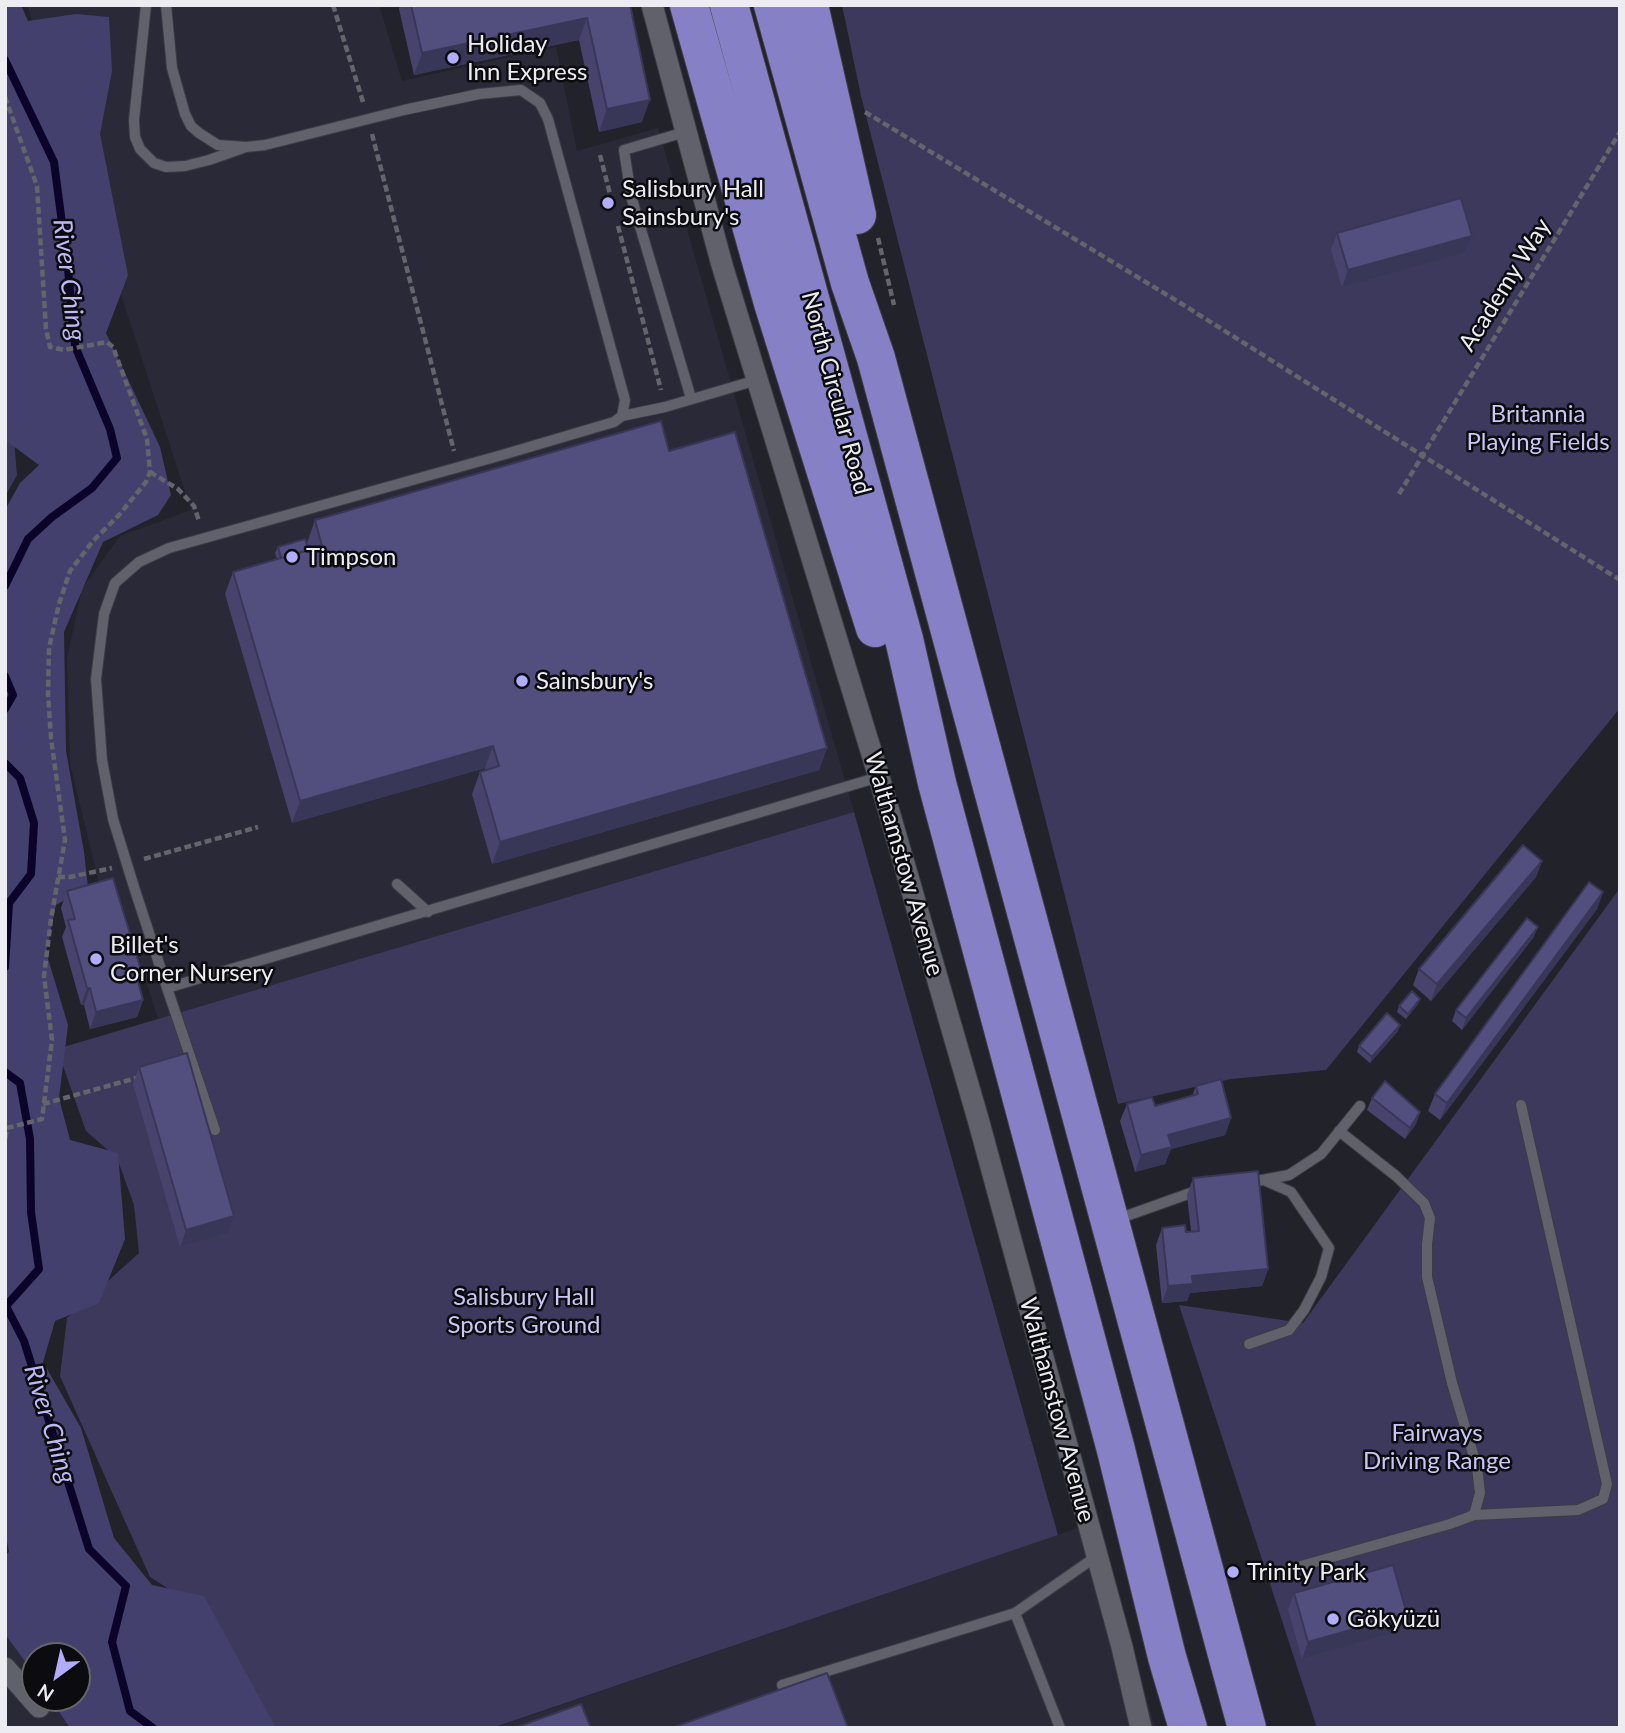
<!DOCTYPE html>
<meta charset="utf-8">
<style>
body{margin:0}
#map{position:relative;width:1625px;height:1733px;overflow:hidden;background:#22222b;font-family:Lato,sans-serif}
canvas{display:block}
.frame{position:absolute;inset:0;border:7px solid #ececf2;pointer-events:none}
.north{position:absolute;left:21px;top:1642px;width:70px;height:70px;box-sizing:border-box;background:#0c0c10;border:2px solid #66666a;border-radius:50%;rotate:213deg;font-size:19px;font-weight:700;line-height:28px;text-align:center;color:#ececf2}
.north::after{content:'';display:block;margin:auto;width:24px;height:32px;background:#b2adfa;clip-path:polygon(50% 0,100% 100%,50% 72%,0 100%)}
</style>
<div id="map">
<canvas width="1625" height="1733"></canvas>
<div class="frame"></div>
<div class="north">N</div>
</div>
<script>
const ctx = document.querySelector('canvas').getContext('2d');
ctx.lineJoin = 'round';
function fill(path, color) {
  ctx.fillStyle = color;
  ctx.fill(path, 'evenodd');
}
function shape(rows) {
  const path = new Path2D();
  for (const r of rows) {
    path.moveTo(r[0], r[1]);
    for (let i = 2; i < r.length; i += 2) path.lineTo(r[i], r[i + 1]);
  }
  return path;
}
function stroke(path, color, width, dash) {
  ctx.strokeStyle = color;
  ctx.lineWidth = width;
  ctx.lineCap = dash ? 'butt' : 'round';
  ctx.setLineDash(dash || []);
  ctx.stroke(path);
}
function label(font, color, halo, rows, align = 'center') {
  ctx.font = font + ' Lato,sans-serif';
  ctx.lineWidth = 5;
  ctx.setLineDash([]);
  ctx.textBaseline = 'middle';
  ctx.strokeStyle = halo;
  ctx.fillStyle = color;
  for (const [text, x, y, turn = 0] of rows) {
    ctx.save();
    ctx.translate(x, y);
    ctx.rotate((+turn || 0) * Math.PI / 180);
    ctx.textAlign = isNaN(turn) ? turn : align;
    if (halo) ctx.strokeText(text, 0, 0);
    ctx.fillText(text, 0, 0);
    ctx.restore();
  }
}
const built = shape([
 [27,5,379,5,402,81,556,47,577,151,658,128,854,812,158,1019,118,892,102,896,70,763,67,658,82,589,120,536,191,510],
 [1097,1520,1155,1728,494,1728,1058,1535],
 [5,1599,45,1607,125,1728,5,1728],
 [35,1656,77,1656,77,1698,35,1698]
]);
const green = shape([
 [842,5,1620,5,1620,708,1326,1070,1231,1079,1118,1104,861,96],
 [5,390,12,416,17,475,5,497],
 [854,812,1058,1535,492,1728,273,1728,199,1608,150,1577,60,1376,67,1318,139,1253,134,1205,117,1158,86,1131,57,1049],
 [1620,888,1620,1728,1317,1728,1179,1305,1303,1323]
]);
const forest = shape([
 [5,5,21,5,28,21,76,14,109,17,112,71,100,134,128,275,106,333,160,447,171,495,158,515,103,542,64,632,66,751,84,852,88,887,56,905,46,952,68,1025,59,1098,70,1140,118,1153,125,1239,99,1303,55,1321,43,1362,81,1428,114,1538,152,1585,204,1596,276,1728,70,1728,50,1698,77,1698,77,1656,35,1656,35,1675,5,1634,5,1555,9,1552,5,1531,5,510,20,483,39,465,5,440]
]);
const stream = shape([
 [5,60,54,162,68,269,75,346,110,429,117,458,92,488,52,517,28,539,5,586],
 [5,676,13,695,5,709],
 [5,763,20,778,34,823,31,874,9,903,5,967],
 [5,1072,20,1083,30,1139,31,1212,39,1269,6,1306,24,1341,89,1549,126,1586,112,1642,130,1711,153,1728]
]);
const path = shape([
 [333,5,363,102],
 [5,97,37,186,46,329,50,347,64,350,107,342,113,347,147,439,150,472,146,482,119,515,93,541,70,571,59,604,49,648,48,694,51,738,65,840,51,919,44,976,52,1040,42,1119,7,1128,5,1141],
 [865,112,1182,304,1620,580],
 [372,134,454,451],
 [600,155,610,194],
 [618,226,661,390],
 [878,238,894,305],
 [150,472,178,489,194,506,199,521],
 [1399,494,1620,132],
 [144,859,258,827],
 [58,877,70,877,112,868],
 [43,1104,140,1077]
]);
const lane = shape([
 [146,5,134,120,135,137,140,149,154,163,166,167,185,166,209,160,243,148],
 [166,5,172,68,185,114,191,126,199,133,218,145,246,147,265,145,404,110,479,94,521,90,540,103,548,119,625,400,622,416],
 [685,132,624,150,631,196,691,398],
 [757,380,665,407,622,416,614,422,502,455,169,548,139,562,115,583,104,614,96,679,102,760,113,819,134,887,167,988,879,777],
 [397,884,428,912],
 [167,988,215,1130],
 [1246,1183,1289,1175,1321,1154,1360,1106],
 [1115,1220,1199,1190],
 [1249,1344,1289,1330,1304,1310,1321,1277,1329,1248,1291,1192,1264,1180],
 [1474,1515,1578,1510,1603,1499,1607,1484,1521,1105],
 [1290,1569,1450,1524,1474,1515,1480,1493,1477,1467,1452,1383,1427,1277,1427,1244,1430,1218,1424,1203,1396,1176,1339,1131],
 [782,1685,1015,1613],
 [1060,1728,1015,1613,1097,1556]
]);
const street = shape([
 [652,5,722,265,879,777,978,1119,1122,1647,1141,1728],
 [5,1668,39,1707]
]);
const highway = shape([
 [689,5,773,303,875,628],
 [729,5,904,639,937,783,1116,1450,1167,1657,1188,1728],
 [773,5,850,283,876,358,1247,1728],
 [809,5,857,215]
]);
const wall = shape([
 [400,5,630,5,642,122,599,132,579,40,414,75,399,9],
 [1337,233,1472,236,1465,253,1342,287,1331,250],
 [669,451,827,748,819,770,492,864,472,794,480,772,485,770,485,768,292,823,225,594,233,572,277,559,275,553,278,547,307,543,315,520],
 [1542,861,1536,877,1431,1001,1413,985,1419,969],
 [67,891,138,982,143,1000,137,1017,90,1029,84,1005,81,1005,62,937,66,927,61,908],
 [1603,892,1597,909,1440,1120,1428,1111,1435,1094],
 [1538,927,1533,938,1462,1030,1452,1021,1456,1010],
 [1420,999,1418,1004,1406,1019,1397,1012,1399,1006],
 [1398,1031,1370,1063,1357,1052,1359,1046],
 [139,1067,234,1216,228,1233,180,1247,133,1084],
 [1196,1086,1231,1118,1225,1135,1171,1149,1165,1164,1135,1172,1120,1121,1127,1104,1155,1106,1192,1096],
 [1372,1098,1420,1112,1416,1124,1405,1139,1367,1110],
 [1193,1178,1268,1269,1262,1286,1190,1293,1187,1301,1162,1303,1156,1245,1162,1228,1186,1232,1191,1231,1187,1195],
 [1294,1593,1400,1631,1302,1659,1288,1610]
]);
const shadedWall = shape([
 [587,18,579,40,414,75,422,53],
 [650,100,642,122,599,132,607,109],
 [1472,236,1465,253,1342,287,1348,270],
 [493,746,485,768,292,823,300,801],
 [827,748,819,770,492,864,500,842],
 [1542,861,1536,877,1431,1001,1437,984],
 [1603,892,1597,909,1440,1120,1447,1103],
 [1538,927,1533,938,1462,1030,1466,1018],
 [87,988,90,988,84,1005,81,1005],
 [1420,999,1418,1004,1406,1019,1408,1014],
 [143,1000,137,1017,90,1029,96,1012],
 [1400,1025,1398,1031,1370,1063,1372,1057],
 [1420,1112,1416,1124,1405,1139,1410,1128],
 [1231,1118,1225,1135,1171,1149,1165,1164,1135,1172,1141,1155,1168,1135],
 [234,1216,228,1233,180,1247,186,1230],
 [1268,1269,1262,1286,1190,1293,1187,1301,1162,1303,1168,1286,1192,1276],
 [1407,1614,1400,1631,1302,1659,1308,1642]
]);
const building = shape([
 [411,5,630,5,650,100,607,109,587,18,422,53,411,5],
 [1461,198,1472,236,1348,270,1337,233,1461,198],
 [661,421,669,451,735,432,827,748,500,842,480,772,499,766,493,746,300,801,233,572,322,546,315,520,661,421],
 [305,539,309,550,281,558,278,547,305,539],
 [1523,845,1542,861,1437,984,1419,969,1523,845],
 [113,878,142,973,136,974,143,1000,96,1012,90,988,87,988,68,920,75,919,67,891,113,878],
 [1589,882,1603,892,1447,1103,1435,1094,1589,882],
 [1527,918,1538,927,1466,1018,1456,1010,1527,918],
 [1412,991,1420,999,1408,1014,1399,1006,1412,991],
 [1387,1013,1400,1025,1372,1057,1359,1046,1387,1013],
 [187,1053,234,1216,186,1230,139,1067,187,1053],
 [1221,1079,1231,1118,1168,1135,1172,1147,1141,1155,1127,1104,1152,1097,1155,1106,1198,1094,1196,1086,1221,1079],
 [1385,1081,1420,1112,1410,1128,1372,1098,1385,1081],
 [1258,1171,1268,1269,1192,1276,1193,1284,1168,1286,1162,1228,1185,1225,1186,1232,1199,1231,1193,1178,1258,1171],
 [1393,1565,1407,1614,1308,1642,1294,1593,1393,1565],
 [827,1673,848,1728,671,1728,827,1673],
 [581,1704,591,1728,514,1728,581,1704]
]);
const markers = [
 [453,58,7,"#b2adfa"],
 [608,203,7,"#b2adfa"],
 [292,557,7,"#b2adfa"],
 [522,681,7,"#b2adfa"],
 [96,959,7,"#b2adfa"],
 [1233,1572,7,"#b2adfa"],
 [1333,1619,7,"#b2adfa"]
];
const poiNames = [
 ["Holiday",467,44],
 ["Inn Express",467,72],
 ["Salisbury Hall",622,189],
 ["Sainsbury's",622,217],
 ["Timpson",306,557],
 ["Sainsbury's",536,681],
 ["Billet's",110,945],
 ["Corner Nursery",110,973],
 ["Trinity Park",1247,1572],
 ["Gökyüzü",1347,1619]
];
const streetNames = [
 ["Academy Way",1505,285,-58],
 ["North Circular Road",836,393,75],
 ["Walthamstow Avenue",904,864,74],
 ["Walthamstow Avenue",1057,1410,75]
];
const parkNames = [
 ["Britannia",1538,414],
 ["Playing Fields",1538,442],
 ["Salisbury Hall",524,1297],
 ["Sports Ground",524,1325],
 ["Fairways",1437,1433],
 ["Driving Range",1437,1461]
];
const waterNames = [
 ["River Ching",69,280,83],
 ["River Ching",50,1424,73]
];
fill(built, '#2a2938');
fill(green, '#3c395d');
fill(forest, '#44406e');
stroke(stream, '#0c032a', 8);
stroke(lane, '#3c3c44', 12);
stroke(street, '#3c3c44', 23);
stroke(highway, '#3c3c44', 40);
stroke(path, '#64646c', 4.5, [7, 3.5]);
stroke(lane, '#61616c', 10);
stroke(street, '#61616c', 21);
stroke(highway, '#8681c6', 38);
fill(wall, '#47436c');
fill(shadedWall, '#393758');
fill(building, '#524e7e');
stroke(building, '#393758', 2);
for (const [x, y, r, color] of markers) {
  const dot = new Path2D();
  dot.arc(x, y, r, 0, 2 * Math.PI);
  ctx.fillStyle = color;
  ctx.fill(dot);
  stroke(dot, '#0c0c10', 2.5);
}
label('24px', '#ececf2', '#0c0c10', poiNames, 'left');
label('24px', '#ececf2', '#0c0c10', streetNames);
label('24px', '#c8c7f5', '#0c0c10', parkNames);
label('italic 26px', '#bcb9f6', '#0c0c10', waterNames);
</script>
